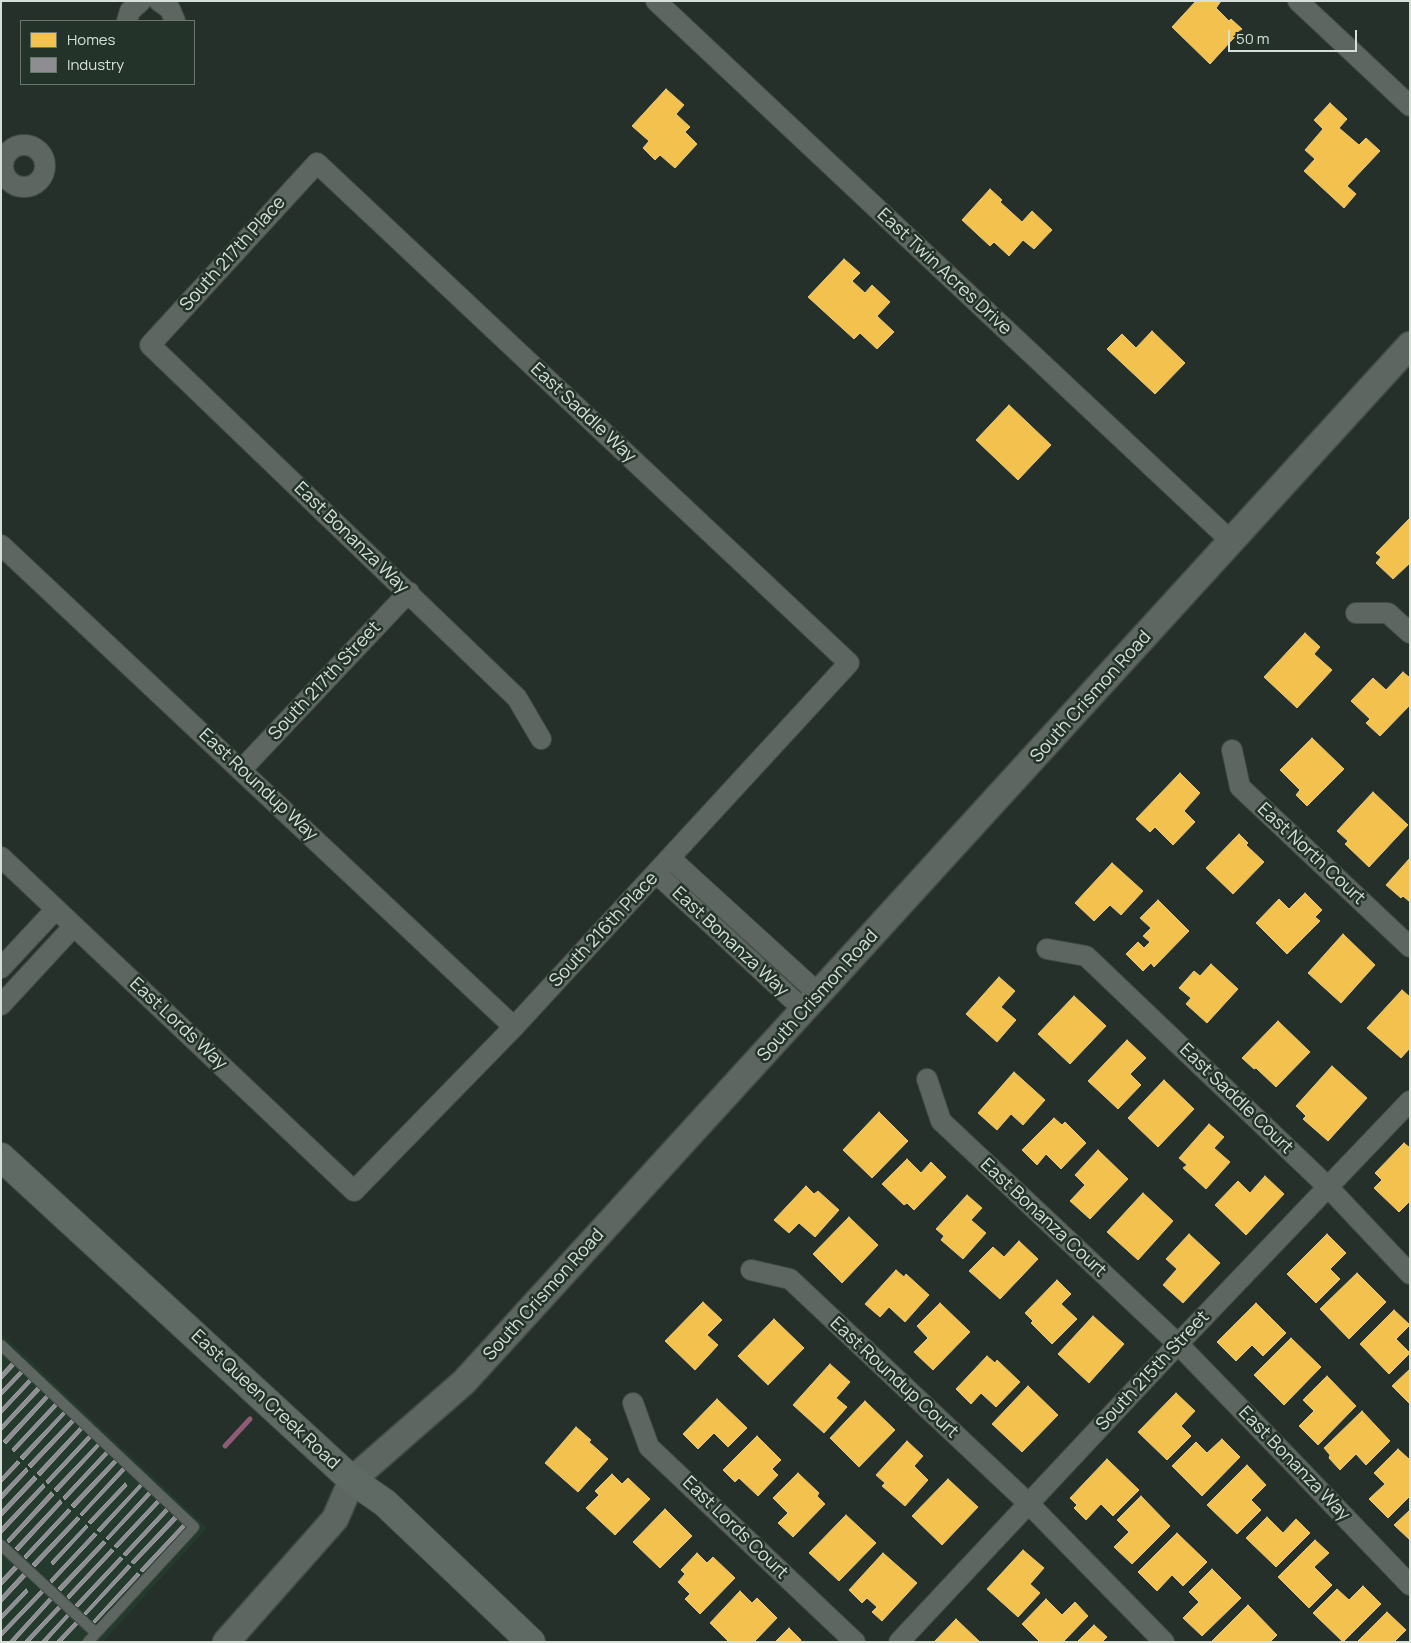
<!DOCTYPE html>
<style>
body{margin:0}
#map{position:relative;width:1411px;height:1643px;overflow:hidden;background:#26302a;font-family:Manrope,sans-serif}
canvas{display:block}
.frame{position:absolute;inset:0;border:2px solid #d6e0d9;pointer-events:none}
.legend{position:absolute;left:20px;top:20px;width:175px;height:65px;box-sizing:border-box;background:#233329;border:1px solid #6b786f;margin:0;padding:6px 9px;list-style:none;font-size:15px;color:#d6e0d9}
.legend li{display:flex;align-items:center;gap:10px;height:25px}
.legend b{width:25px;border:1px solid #6b786f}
.scale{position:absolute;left:1228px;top:30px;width:129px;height:22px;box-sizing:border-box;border:2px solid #d6e0d9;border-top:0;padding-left:6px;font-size:15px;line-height:18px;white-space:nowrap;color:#d6e0d9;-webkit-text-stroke:4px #233329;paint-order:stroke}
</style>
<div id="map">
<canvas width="1411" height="1643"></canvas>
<div class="frame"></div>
<ul class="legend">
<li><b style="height:14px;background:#f2c14e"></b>Homes</li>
<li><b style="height:14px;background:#8d8d92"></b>Industry</li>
</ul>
<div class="scale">50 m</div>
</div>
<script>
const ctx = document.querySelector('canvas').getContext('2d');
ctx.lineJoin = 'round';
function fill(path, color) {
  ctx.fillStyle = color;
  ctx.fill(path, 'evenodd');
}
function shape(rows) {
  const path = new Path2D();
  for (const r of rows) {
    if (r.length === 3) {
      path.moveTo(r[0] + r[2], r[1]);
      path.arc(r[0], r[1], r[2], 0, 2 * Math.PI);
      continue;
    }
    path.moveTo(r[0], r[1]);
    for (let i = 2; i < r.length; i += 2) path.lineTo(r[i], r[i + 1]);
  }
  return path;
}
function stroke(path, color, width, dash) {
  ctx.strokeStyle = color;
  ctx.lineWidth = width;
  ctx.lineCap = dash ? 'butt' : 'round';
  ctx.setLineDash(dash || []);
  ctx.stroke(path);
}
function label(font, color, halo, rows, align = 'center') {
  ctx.font = font + ' Manrope,sans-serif';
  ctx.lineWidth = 5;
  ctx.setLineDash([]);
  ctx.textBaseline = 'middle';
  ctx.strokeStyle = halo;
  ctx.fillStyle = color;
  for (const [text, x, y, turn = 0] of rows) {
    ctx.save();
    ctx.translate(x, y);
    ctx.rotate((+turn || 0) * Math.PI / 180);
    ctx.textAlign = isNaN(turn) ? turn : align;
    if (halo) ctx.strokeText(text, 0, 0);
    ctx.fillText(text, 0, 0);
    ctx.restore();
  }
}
const built = shape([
 [1,1333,207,1528,103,1642,1,1642]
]);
const homes = shape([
 [1196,1,1221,1,1216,8,1229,21,1231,19,1242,29,1210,64,1172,27,1196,1],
 [666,89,684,105,676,114,690,127,685,132,697,144,675,168,660,155,655,160,643,148,649,141,632,126,666,89],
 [1330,103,1347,119,1339,128,1359,145,1366,138,1380,151,1347,186,1356,194,1344,208,1304,171,1315,159,1305,150,1323,129,1314,120,1330,103],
 [990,189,1002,200,1000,202,1022,222,1032,211,1052,230,1034,249,1023,240,1009,256,994,242,990,246,962,220,990,189],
 [844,259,860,273,852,281,865,293,872,285,890,302,877,316,894,332,877,349,860,333,854,339,808,297,844,259],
 [1152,331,1185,363,1155,394,1107,349,1122,334,1136,348,1152,331],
 [1009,405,1051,445,1018,480,976,440,1009,405],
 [1410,518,1410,563,1393,579,1376,563,1381,557,1376,553,1410,518],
 [1305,633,1320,647,1314,654,1332,670,1297,708,1264,677,1305,633],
 [1403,672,1410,678,1410,705,1380,736,1366,723,1370,719,1351,701,1373,678,1386,690,1403,672],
 [1312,738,1344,769,1307,806,1296,795,1300,790,1280,770,1312,738],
 [1180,773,1200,793,1184,811,1195,822,1173,845,1155,827,1150,832,1136,819,1180,773],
 [1373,792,1408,825,1369,867,1345,844,1348,841,1337,831,1373,792],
 [1239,834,1248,843,1246,845,1264,862,1233,894,1206,868,1239,834],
 [1410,858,1410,902,1403,896,1401,898,1386,885,1410,858],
 [1112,863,1143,891,1121,915,1110,905,1094,921,1075,903,1112,863],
 [1305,893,1322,910,1315,917,1320,921,1287,954,1256,923,1279,899,1289,909,1305,893],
 [1158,900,1189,931,1154,967,1151,963,1143,971,1126,954,1138,942,1144,948,1150,942,1143,936,1151,928,1140,918,1158,900],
 [1343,934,1375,965,1341,1003,1308,973,1343,934],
 [1211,964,1238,989,1207,1023,1186,1004,1191,998,1179,988,1194,971,1200,976,1211,964],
 [999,977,1015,991,1001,1007,1016,1020,997,1042,966,1014,999,977],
 [1402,990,1410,997,1410,1048,1401,1058,1367,1028,1402,990],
 [1074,996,1106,1026,1070,1064,1038,1034,1074,996],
 [1278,1021,1310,1052,1276,1087,1256,1068,1254,1069,1242,1058,1278,1021],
 [1127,1040,1146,1058,1130,1074,1141,1085,1118,1109,1088,1081,1127,1040],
 [1332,1066,1367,1098,1328,1141,1303,1119,1306,1116,1296,1106,1332,1066],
 [1014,1072,1045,1100,1023,1125,1011,1114,997,1130,978,1113,1014,1072],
 [1164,1080,1194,1109,1158,1147,1128,1118,1164,1080],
 [879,1112,908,1141,872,1178,843,1150,879,1112],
 [1054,1118,1062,1125,1065,1122,1086,1143,1061,1169,1046,1154,1037,1165,1022,1150,1054,1118],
 [1209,1124,1224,1137,1214,1148,1230,1162,1206,1189,1183,1168,1187,1165,1179,1158,1209,1124],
 [1404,1143,1410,1148,1410,1201,1399,1212,1374,1188,1382,1180,1375,1173,1404,1143],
 [1098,1150,1128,1179,1090,1219,1070,1201,1085,1185,1075,1175,1098,1150],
 [907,1159,921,1173,931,1162,946,1177,914,1210,907,1203,904,1205,882,1184,907,1159],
 [1265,1176,1284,1194,1246,1235,1215,1205,1238,1181,1250,1193,1265,1176],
 [806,1186,814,1194,818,1191,839,1210,815,1237,799,1223,789,1233,774,1220,806,1186],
 [1143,1193,1173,1221,1138,1260,1107,1232,1143,1193],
 [967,1195,982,1208,971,1220,986,1233,963,1259,941,1240,944,1236,936,1229,967,1195],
 [849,1217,878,1245,842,1283,813,1254,849,1217],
 [1189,1234,1220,1263,1183,1303,1163,1285,1177,1269,1166,1259,1189,1234],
 [1327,1234,1346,1253,1330,1269,1340,1279,1316,1303,1287,1274,1327,1234],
 [1019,1241,1038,1259,1000,1299,969,1271,993,1247,1004,1257,1019,1241],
 [896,1270,904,1277,906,1274,929,1295,905,1322,889,1307,880,1317,865,1304,896,1270],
 [1357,1273,1386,1302,1349,1339,1320,1309,1357,1273],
 [1057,1280,1071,1294,1061,1304,1077,1319,1052,1344,1031,1323,1033,1321,1025,1313,1057,1280],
 [703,1302,722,1320,707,1335,718,1345,695,1370,665,1341,703,1302],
 [940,1303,970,1332,933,1370,914,1352,928,1338,917,1326,940,1303],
 [1256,1303,1286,1333,1263,1356,1252,1345,1236,1361,1217,1342,1256,1303],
 [1394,1310,1410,1325,1396,1339,1410,1353,1389,1374,1360,1344,1394,1310],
 [1093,1316,1124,1344,1089,1383,1058,1354,1093,1316],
 [774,1319,804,1348,768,1385,738,1356,774,1319],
 [1291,1338,1321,1367,1284,1405,1254,1375,1291,1338],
 [987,1356,995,1363,997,1360,1020,1382,996,1407,981,1393,971,1404,956,1389,987,1356],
 [830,1364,850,1382,836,1398,847,1407,824,1433,793,1405,830,1364],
 [1410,1369,1410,1404,1392,1386,1410,1369],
 [1327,1376,1356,1406,1318,1445,1299,1426,1314,1411,1303,1400,1327,1376],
 [1028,1386,1058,1415,1022,1452,992,1424,1028,1386],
 [1176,1393,1195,1411,1181,1426,1191,1436,1167,1460,1138,1432,1176,1393],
 [717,1399,747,1428,728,1447,714,1433,698,1449,683,1434,717,1399],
 [865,1401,895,1430,859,1467,830,1438,865,1401],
 [1362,1411,1390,1441,1366,1465,1356,1454,1340,1470,1329,1458,1330,1455,1324,1448,1362,1411],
 [576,1427,591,1440,589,1442,608,1459,578,1492,545,1463,576,1427],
 [757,1436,781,1460,772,1469,778,1475,758,1496,739,1478,735,1482,723,1470,757,1436],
 [1222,1439,1240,1457,1202,1496,1172,1466,1196,1442,1207,1453,1222,1439],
 [907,1441,923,1456,914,1466,928,1480,905,1506,882,1486,885,1483,876,1475,907,1441],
 [1398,1449,1410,1460,1410,1496,1388,1518,1369,1499,1385,1484,1374,1473,1398,1449],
 [1107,1459,1139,1490,1113,1516,1101,1504,1086,1520,1074,1508,1077,1505,1070,1498,1107,1459],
 [1247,1465,1266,1485,1251,1500,1261,1510,1237,1534,1207,1505,1247,1465],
 [798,1473,819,1493,817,1496,825,1504,793,1537,778,1523,788,1513,773,1498,798,1473],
 [612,1474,622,1484,628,1478,650,1499,615,1535,586,1508,599,1495,595,1491,612,1474],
 [948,1479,978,1507,942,1545,912,1516,948,1479],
 [1141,1496,1170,1526,1132,1564,1114,1547,1129,1532,1117,1520,1141,1496],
 [665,1509,692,1536,660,1568,633,1542,665,1509],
 [1410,1510,1410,1540,1394,1525,1410,1510],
 [846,1515,876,1543,839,1581,809,1553,846,1515],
 [1267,1517,1283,1533,1296,1519,1310,1533,1276,1567,1246,1538,1267,1517],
 [1177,1533,1207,1562,1183,1586,1172,1575,1157,1591,1138,1572,1177,1533],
 [1315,1540,1329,1553,1314,1567,1332,1585,1309,1608,1278,1577,1315,1540],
 [1023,1550,1044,1568,1030,1584,1040,1593,1018,1617,987,1589,1023,1550],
 [697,1553,707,1563,713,1557,735,1578,700,1614,685,1599,690,1594,678,1582,685,1574,681,1570,697,1553],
 [883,1553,917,1583,882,1621,872,1612,877,1607,867,1598,862,1603,849,1590,883,1553],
 [1212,1569,1241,1598,1202,1636,1183,1618,1199,1602,1189,1592,1212,1569],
 [1363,1586,1381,1604,1343,1642,1313,1613,1337,1589,1349,1600,1363,1586],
 [740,1591,752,1603,757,1598,777,1618,754,1642,729,1642,710,1623,740,1591],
 [1046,1599,1062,1615,1075,1602,1088,1616,1063,1642,1040,1642,1022,1624,1046,1599],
 [1248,1605,1277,1635,1270,1642,1211,1642,1248,1605],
 [1387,1612,1406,1630,1394,1642,1357,1642,1387,1612],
 [956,1619,980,1642,934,1642,956,1619],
 [1094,1625,1107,1637,1102,1642,1077,1642,1094,1625],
 [789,1628,801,1640,800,1642,775,1642,789,1628]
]);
const industry = shape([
 [13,1361,16,1364,1,1380,1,1374,13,1361],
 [22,1369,24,1372,1,1396,1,1391,22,1369],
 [31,1377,33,1380,1,1414,1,1409,31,1377],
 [39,1385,42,1388,1,1431,1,1426,39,1385],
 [48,1393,50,1396,6,1444,3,1441,48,1393],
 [56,1402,59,1404,14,1452,12,1449,56,1402],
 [65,1410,67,1412,23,1460,20,1457,65,1410],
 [73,1418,76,1420,31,1468,28,1465,73,1418],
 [82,1425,84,1428,40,1476,37,1473,82,1425],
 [90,1434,93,1436,48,1484,46,1481,90,1434],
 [99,1442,101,1444,57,1492,54,1489,99,1442],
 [107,1450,110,1452,65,1500,63,1497,107,1450],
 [116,1458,119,1460,74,1508,71,1505,116,1458],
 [17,1461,20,1463,1,1483,1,1478,17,1461],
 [124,1466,127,1468,82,1516,80,1514,124,1466],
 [26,1468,28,1471,1,1500,1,1494,26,1468],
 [34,1476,37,1479,1,1517,1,1511,34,1476],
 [142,1482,144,1484,100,1532,97,1530,142,1482],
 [125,1483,127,1486,91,1524,88,1522,125,1483],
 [43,1484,45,1487,1,1534,1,1528,43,1484],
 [150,1490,153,1492,108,1540,106,1538,150,1490],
 [51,1492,54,1495,9,1543,7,1540,51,1492],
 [159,1498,162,1500,117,1548,114,1546,159,1498],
 [60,1500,62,1503,18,1551,15,1548,60,1500],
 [168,1506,170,1509,126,1556,123,1554,168,1506],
 [68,1509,71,1511,26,1559,24,1556,68,1509],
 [176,1514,179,1517,134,1564,131,1562,176,1514],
 [77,1517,80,1519,35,1567,32,1564,77,1517],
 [185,1522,187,1525,143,1572,140,1570,185,1522],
 [86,1525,88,1527,53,1565,51,1562,86,1525],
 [94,1533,97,1535,52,1583,50,1580,94,1533],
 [103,1541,106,1543,61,1591,58,1588,103,1541],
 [111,1549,114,1551,69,1599,67,1596,111,1549],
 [120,1557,123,1559,78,1607,75,1605,120,1557],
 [17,1563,20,1566,1,1586,1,1580,17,1563],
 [128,1565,131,1567,86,1615,84,1613,128,1565],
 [25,1571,28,1574,1,1603,1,1597,25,1571],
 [137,1573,140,1575,95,1623,93,1621,137,1573],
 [43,1588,46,1590,1,1637,1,1632,43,1588],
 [26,1589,28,1592,1,1620,1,1615,26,1589],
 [51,1596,54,1598,14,1642,9,1642,51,1596],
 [60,1604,63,1606,29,1642,24,1642,60,1604],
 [69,1612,71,1614,46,1642,41,1642,69,1612],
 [77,1620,80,1622,61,1642,56,1642,77,1620]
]);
const stream = shape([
 [225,1446,250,1419]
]);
const service = shape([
 [1,1345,194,1527,88,1642],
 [1,1545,96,1633]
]);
const minor = shape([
 [159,1,170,9,175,21],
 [656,1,1232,542],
 [1298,1,1410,106],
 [127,21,130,11,141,1],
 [24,166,21],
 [1,545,514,1027],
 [1356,613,1388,613,1410,633],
 [1232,750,1240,787,1410,947],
 [241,770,409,592],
 [1,857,354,1191,514,1027,849,663,317,163,150,345,517,698,541,739],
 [670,858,819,994],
 [656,873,804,1010],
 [1047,949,1086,956,1328,1187,1410,1274],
 [1,968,56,909],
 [1,1005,74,926],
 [927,1079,941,1121,1178,1344,1298,1468,1410,1585],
 [751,1270,790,1279,1028,1503,1164,1642],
 [633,1403,649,1447,855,1642],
 [899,1642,1178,1344,1410,1101]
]);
const tertiary = shape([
 [226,1642,335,1519,352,1480,464,1382,1410,345]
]);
const secondary = shape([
 [1,1157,352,1480,385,1503,531,1642]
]);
const streetNames = [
 ["South 217th Place",233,254,-48],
 ["East Twin Acres Drive",944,272,43],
 ["East Saddle Way",583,413,43],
 ["East Bonanza Way",351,538,44],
 ["South 217th Street",325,681,-47],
 ["South Crismon Road",1091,697,-48],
 ["East Roundup Way",258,785,43],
 ["East North Court",1311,854,43],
 ["South 216th Place",604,930,-47],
 ["East Bonanza Way",730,942,43],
 ["South Crismon Road",818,996,-48],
 ["East Lords Way",178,1024,43],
 ["East Saddle Court",1236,1099,44],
 ["East Bonanza Court",1043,1218,43],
 ["South Crismon Road",544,1295,-48],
 ["South 215th Street",1153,1371,-47],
 ["East Roundup Court",894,1378,43],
 ["East Queen Creek Road",265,1400,43],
 ["East Bonanza Way",1294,1464,46],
 ["East Lords Court",735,1528,44]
];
fill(built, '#233a2d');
fill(homes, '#f2c14e');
stroke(homes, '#eaca78', 1);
fill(industry, '#8d8d92');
stroke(industry, '#a3a6a7', 1);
stroke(stream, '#8f5b77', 5);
stroke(service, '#434c46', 12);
stroke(minor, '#434c46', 22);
stroke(tertiary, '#434c46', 29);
stroke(secondary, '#434c46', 30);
stroke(service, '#5e6661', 10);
stroke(minor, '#5e6661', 20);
stroke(tertiary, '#5e6661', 26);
stroke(secondary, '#5f6a64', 28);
label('18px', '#d6e0d9', '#233329', streetNames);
</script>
